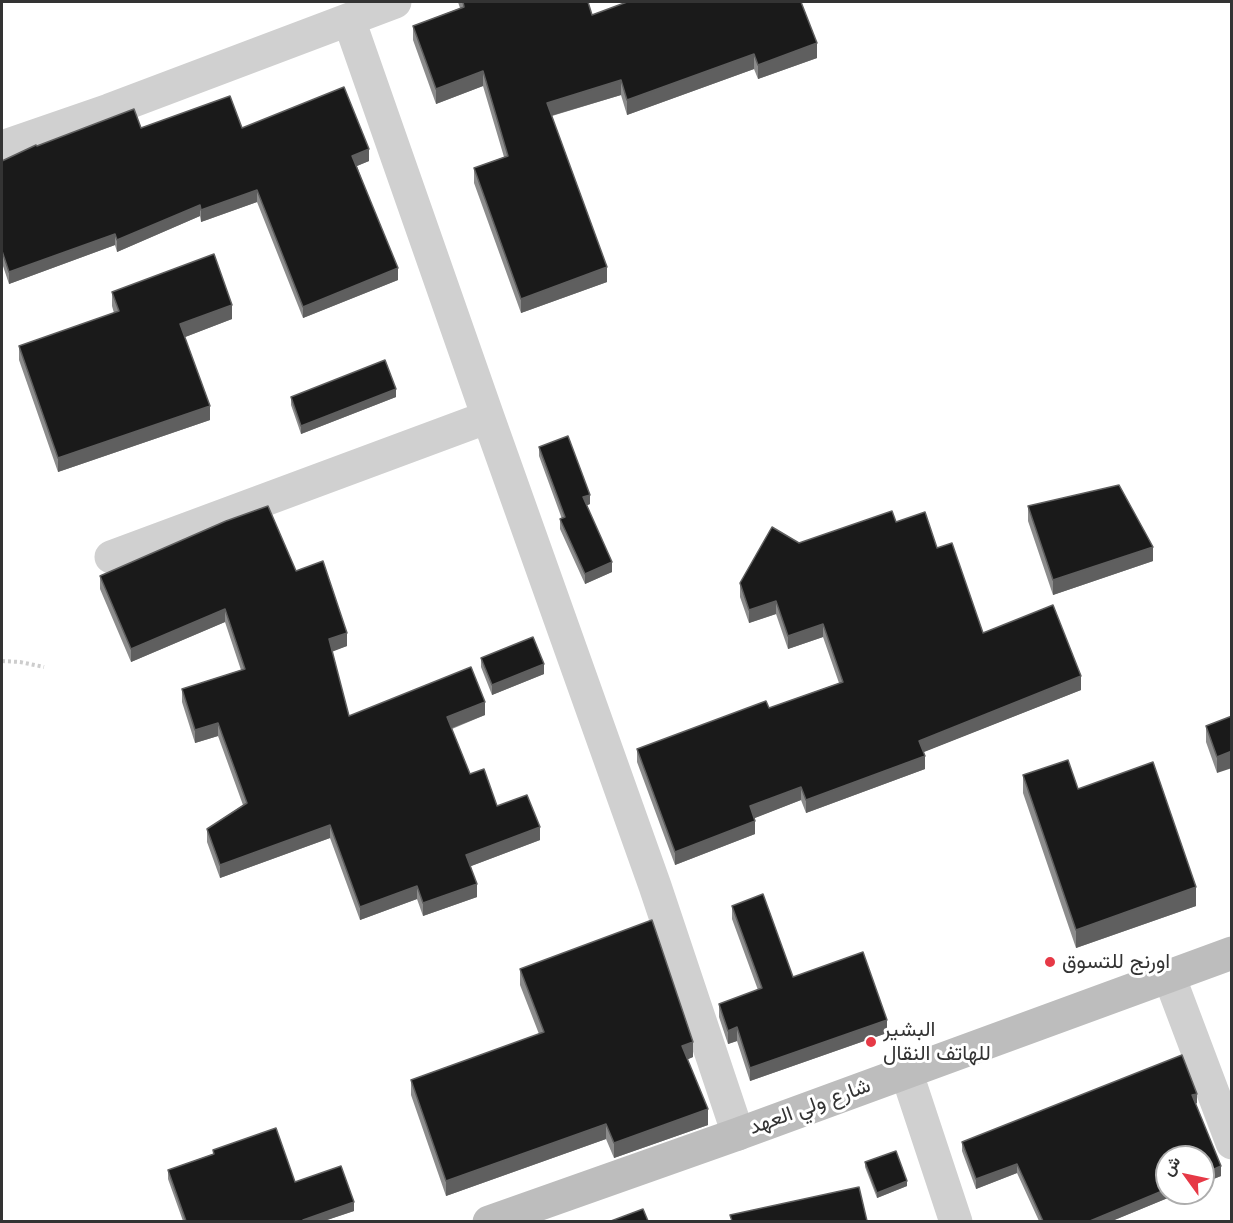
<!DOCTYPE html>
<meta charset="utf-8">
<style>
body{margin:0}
#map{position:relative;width:1233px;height:1223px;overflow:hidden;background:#fff;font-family:Helvetica,Vazirmatn,sans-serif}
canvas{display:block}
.frame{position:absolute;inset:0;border:3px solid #333;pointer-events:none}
.north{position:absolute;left:1155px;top:1145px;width:60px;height:60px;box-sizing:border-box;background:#fff;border:2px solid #adadad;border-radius:50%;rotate:303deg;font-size:16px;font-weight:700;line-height:24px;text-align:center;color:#333}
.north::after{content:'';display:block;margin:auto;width:21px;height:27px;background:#e63946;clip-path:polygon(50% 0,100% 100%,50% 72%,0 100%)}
</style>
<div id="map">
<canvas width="1233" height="1223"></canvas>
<div class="frame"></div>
<div class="north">ش</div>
</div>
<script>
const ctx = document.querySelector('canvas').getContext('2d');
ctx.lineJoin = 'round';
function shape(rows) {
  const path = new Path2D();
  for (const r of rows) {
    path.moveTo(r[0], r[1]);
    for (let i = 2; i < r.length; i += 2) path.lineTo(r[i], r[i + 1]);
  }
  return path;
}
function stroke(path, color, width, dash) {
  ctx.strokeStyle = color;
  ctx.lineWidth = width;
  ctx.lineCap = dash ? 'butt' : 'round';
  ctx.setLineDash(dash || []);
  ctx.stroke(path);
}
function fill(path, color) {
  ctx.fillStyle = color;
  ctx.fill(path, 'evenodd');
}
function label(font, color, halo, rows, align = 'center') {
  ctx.font = font + ' Helvetica,Vazirmatn,sans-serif';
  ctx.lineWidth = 6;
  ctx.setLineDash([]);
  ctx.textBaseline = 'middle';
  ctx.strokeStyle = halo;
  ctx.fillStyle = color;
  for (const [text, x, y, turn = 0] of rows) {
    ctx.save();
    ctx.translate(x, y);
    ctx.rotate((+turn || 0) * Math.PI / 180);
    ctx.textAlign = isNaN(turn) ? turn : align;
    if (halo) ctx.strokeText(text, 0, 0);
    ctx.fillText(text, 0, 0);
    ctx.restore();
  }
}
const path = shape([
 [2,661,20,662,44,667]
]);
const minor = shape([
 [349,20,488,417,655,886,738,1134],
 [2,147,109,110,395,2],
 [111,557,488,417],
 [1169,976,1232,1143],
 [906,1071,956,1222]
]);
const secondary = shape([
 [489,1222,738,1134,1232,953]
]);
const wall = shape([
 [458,2,588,2,592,15,817,58,758,79,754,69,627,115,621,95,552,116,607,282,521,313,474,183,474,168,504,157,483,86,436,104,413,40,413,26,460,8],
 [141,128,242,128,369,161,357,166,398,280,303,318,257,202,201,222,200,216,117,252,115,245,9,284,2,263,2,161,37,146],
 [112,292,232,319,185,337,210,420,58,472,19,360,19,346,114,313,112,306],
 [291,397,396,397,301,434,291,405],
 [539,447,590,504,587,505,612,572,585,584,560,529,560,519,562,519,539,456],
 [1028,506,1153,561,1053,595,1028,521],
 [896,522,937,548,983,633,1081,690,923,752,925,769,806,813,801,800,754,818,755,834,675,865,637,762,637,749,769,708,839,683,823,637,788,649,776,614,749,623,740,597,740,583,799,543],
 [296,571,347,646,332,651,349,716,485,715,452,729,470,774,497,806,540,840,471,866,477,897,423,916,417,899,360,920,330,838,220,878,207,842,207,829,243,805,218,736,195,743,182,702,182,689,241,670,225,622,131,662,100,589,100,576],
 [481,658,544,674,492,695,481,667],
 [1232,716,1217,773,1206,742,1206,726],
 [1023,775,1078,789,1196,906,1076,948,1023,793],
 [732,906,793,977,887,1033,750,1081,737,1041,728,1044,719,1017,719,1004,758,990,732,919],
 [520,969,693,1057,687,1059,708,1125,614,1158,606,1139,446,1196,411,1095,411,1080,539,1034,520,985],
 [1197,1103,1196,1104,1221,1176,1112,1221,1039,1221,1017,1173,976,1189,962,1151,962,1142],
 [213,1150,295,1182,354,1211,324,1221,183,1221,168,1179,168,1170,213,1154],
 [865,1162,907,1186,877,1198,865,1167]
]);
const shadedWall = shape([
 [817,43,817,58,758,79,758,65],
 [754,54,754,69,627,115,627,100],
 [483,71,483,86,436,104,436,89],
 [621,80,621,95,547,117,547,103],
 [369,149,369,161,352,168,352,156],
 [257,190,257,202,201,222,201,210],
 [200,205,200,216,117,252,117,240],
 [115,234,115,245,9,284,9,272],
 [607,267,607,282,521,313,521,299],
 [398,268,398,280,303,318,303,307],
 [232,305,232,319,180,339,180,324],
 [396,389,396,397,301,434,301,426],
 [210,406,210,420,58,472,58,458],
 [590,495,590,504,583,507,583,497],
 [1153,547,1153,561,1053,595,1053,580],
 [612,562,612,572,585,584,585,574],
 [776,601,776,614,749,623,749,610],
 [225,609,225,622,131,662,131,649],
 [823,624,823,637,788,649,788,636],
 [347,633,347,646,329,653,329,639],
 [544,664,544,674,492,695,492,685],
 [1081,676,1081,690,919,754,919,741],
 [485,702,485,715,447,730,447,717],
 [218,723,218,736,195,743,195,730],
 [1232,751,1232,768,1217,773,1217,757],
 [925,756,925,769,806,813,806,800],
 [801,787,801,800,750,820,750,806],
 [755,821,755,834,675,865,675,852],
 [330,825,330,838,220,878,220,865],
 [540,827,540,840,466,868,466,855],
 [477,884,477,897,423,916,423,903],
 [417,886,417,899,360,920,360,907],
 [1196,887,1196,906,1076,948,1076,930],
 [887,1020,887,1033,750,1081,750,1068],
 [737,1027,737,1041,728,1044,728,1031],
 [693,1042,693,1057,682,1062,682,1046],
 [1197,1094,1197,1103,1192,1105,1192,1095],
 [708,1109,708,1125,614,1158,614,1143],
 [606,1124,606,1139,446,1196,446,1181],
 [1017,1164,1017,1173,976,1189,976,1179],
 [1221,1166,1221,1176,1203,1183,1203,1174],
 [907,1181,907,1186,877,1198,877,1193],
 [1167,1189,1167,1193,1180,1193,1112,1221,1090,1221],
 [354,1202,354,1211,324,1221,303,1221,303,1220]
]);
const building = shape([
 [463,2,588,2,592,15,627,2,801,2,817,43,758,65,754,54,627,100,621,80,547,103,607,267,521,299,474,168,508,156,483,71,436,89,413,26,464,7,463,2],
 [344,87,369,149,352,156,398,268,303,307,257,190,201,210,200,205,117,240,115,234,9,272,2,251,2,161,36,145,37,146,134,109,141,128,230,96,242,128,344,87],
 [214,254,232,305,180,324,210,406,58,458,19,346,119,311,112,292,214,254],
 [385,360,396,389,301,426,291,397,385,360],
 [568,436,590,495,583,497,612,562,585,574,560,519,565,517,539,447,568,436],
 [1119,485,1153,547,1053,580,1028,506,1119,485],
 [268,506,296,571,323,561,347,633,329,639,349,716,471,667,485,702,447,717,470,774,484,769,497,806,527,795,540,827,466,855,477,884,423,903,417,886,360,907,330,825,220,865,207,829,247,803,218,723,195,730,182,689,245,669,225,609,131,649,100,576,226,521,268,506],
 [892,511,896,522,925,512,937,548,952,543,983,633,1053,605,1081,676,919,741,925,756,806,800,801,787,750,806,755,821,675,852,637,749,766,701,769,708,843,682,823,624,788,636,776,601,749,610,740,583,772,527,799,543,892,511],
 [533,637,544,664,492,685,481,658,533,637],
 [1232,716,1232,751,1217,757,1206,726,1232,716],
 [1068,760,1078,789,1153,762,1196,887,1076,930,1023,775,1068,760],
 [763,894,793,977,863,952,887,1020,750,1068,737,1027,728,1031,719,1004,762,988,732,906,763,894],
 [652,920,693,1042,682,1046,708,1109,614,1143,606,1124,446,1181,411,1080,544,1032,520,969,652,920],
 [1182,1055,1197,1094,1192,1095,1221,1166,1203,1174,1203,1157,1167,1157,1167,1189,1090,1221,1043,1221,1017,1164,976,1179,962,1142,1182,1055],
 [276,1128,295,1182,341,1166,354,1202,303,1220,304,1221,186,1221,168,1170,214,1154,213,1150,276,1128],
 [896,1151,907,1181,877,1193,865,1162,896,1151],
 [859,1187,867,1221,732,1221,730,1215,859,1187],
 [643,1209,648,1221,611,1221,643,1209]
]);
const markers = [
 [1050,962,6,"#e63946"],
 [871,1042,6,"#e63946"]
];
const poiNames = [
 ["اورنج للتسوق",1062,962],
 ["البشير",883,1030],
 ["للهاتف النقال",883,1054]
];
const streetNames = [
 ["شارع ولي العهد",810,1107,-20]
];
stroke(path, '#cdcdcd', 4, [3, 3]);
stroke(minor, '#d0d0d0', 33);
stroke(secondary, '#bdbdbd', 33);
fill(wall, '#8c8c8c');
fill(shadedWall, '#5f5f5f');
fill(building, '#1a1a1a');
stroke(building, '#5f5f5f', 1.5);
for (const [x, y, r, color] of markers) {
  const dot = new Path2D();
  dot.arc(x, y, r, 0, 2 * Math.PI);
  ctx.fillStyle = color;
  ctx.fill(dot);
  stroke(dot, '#fff', 2);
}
label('21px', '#333', '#fff', poiNames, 'left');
label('21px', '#333', '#fff', streetNames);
</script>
